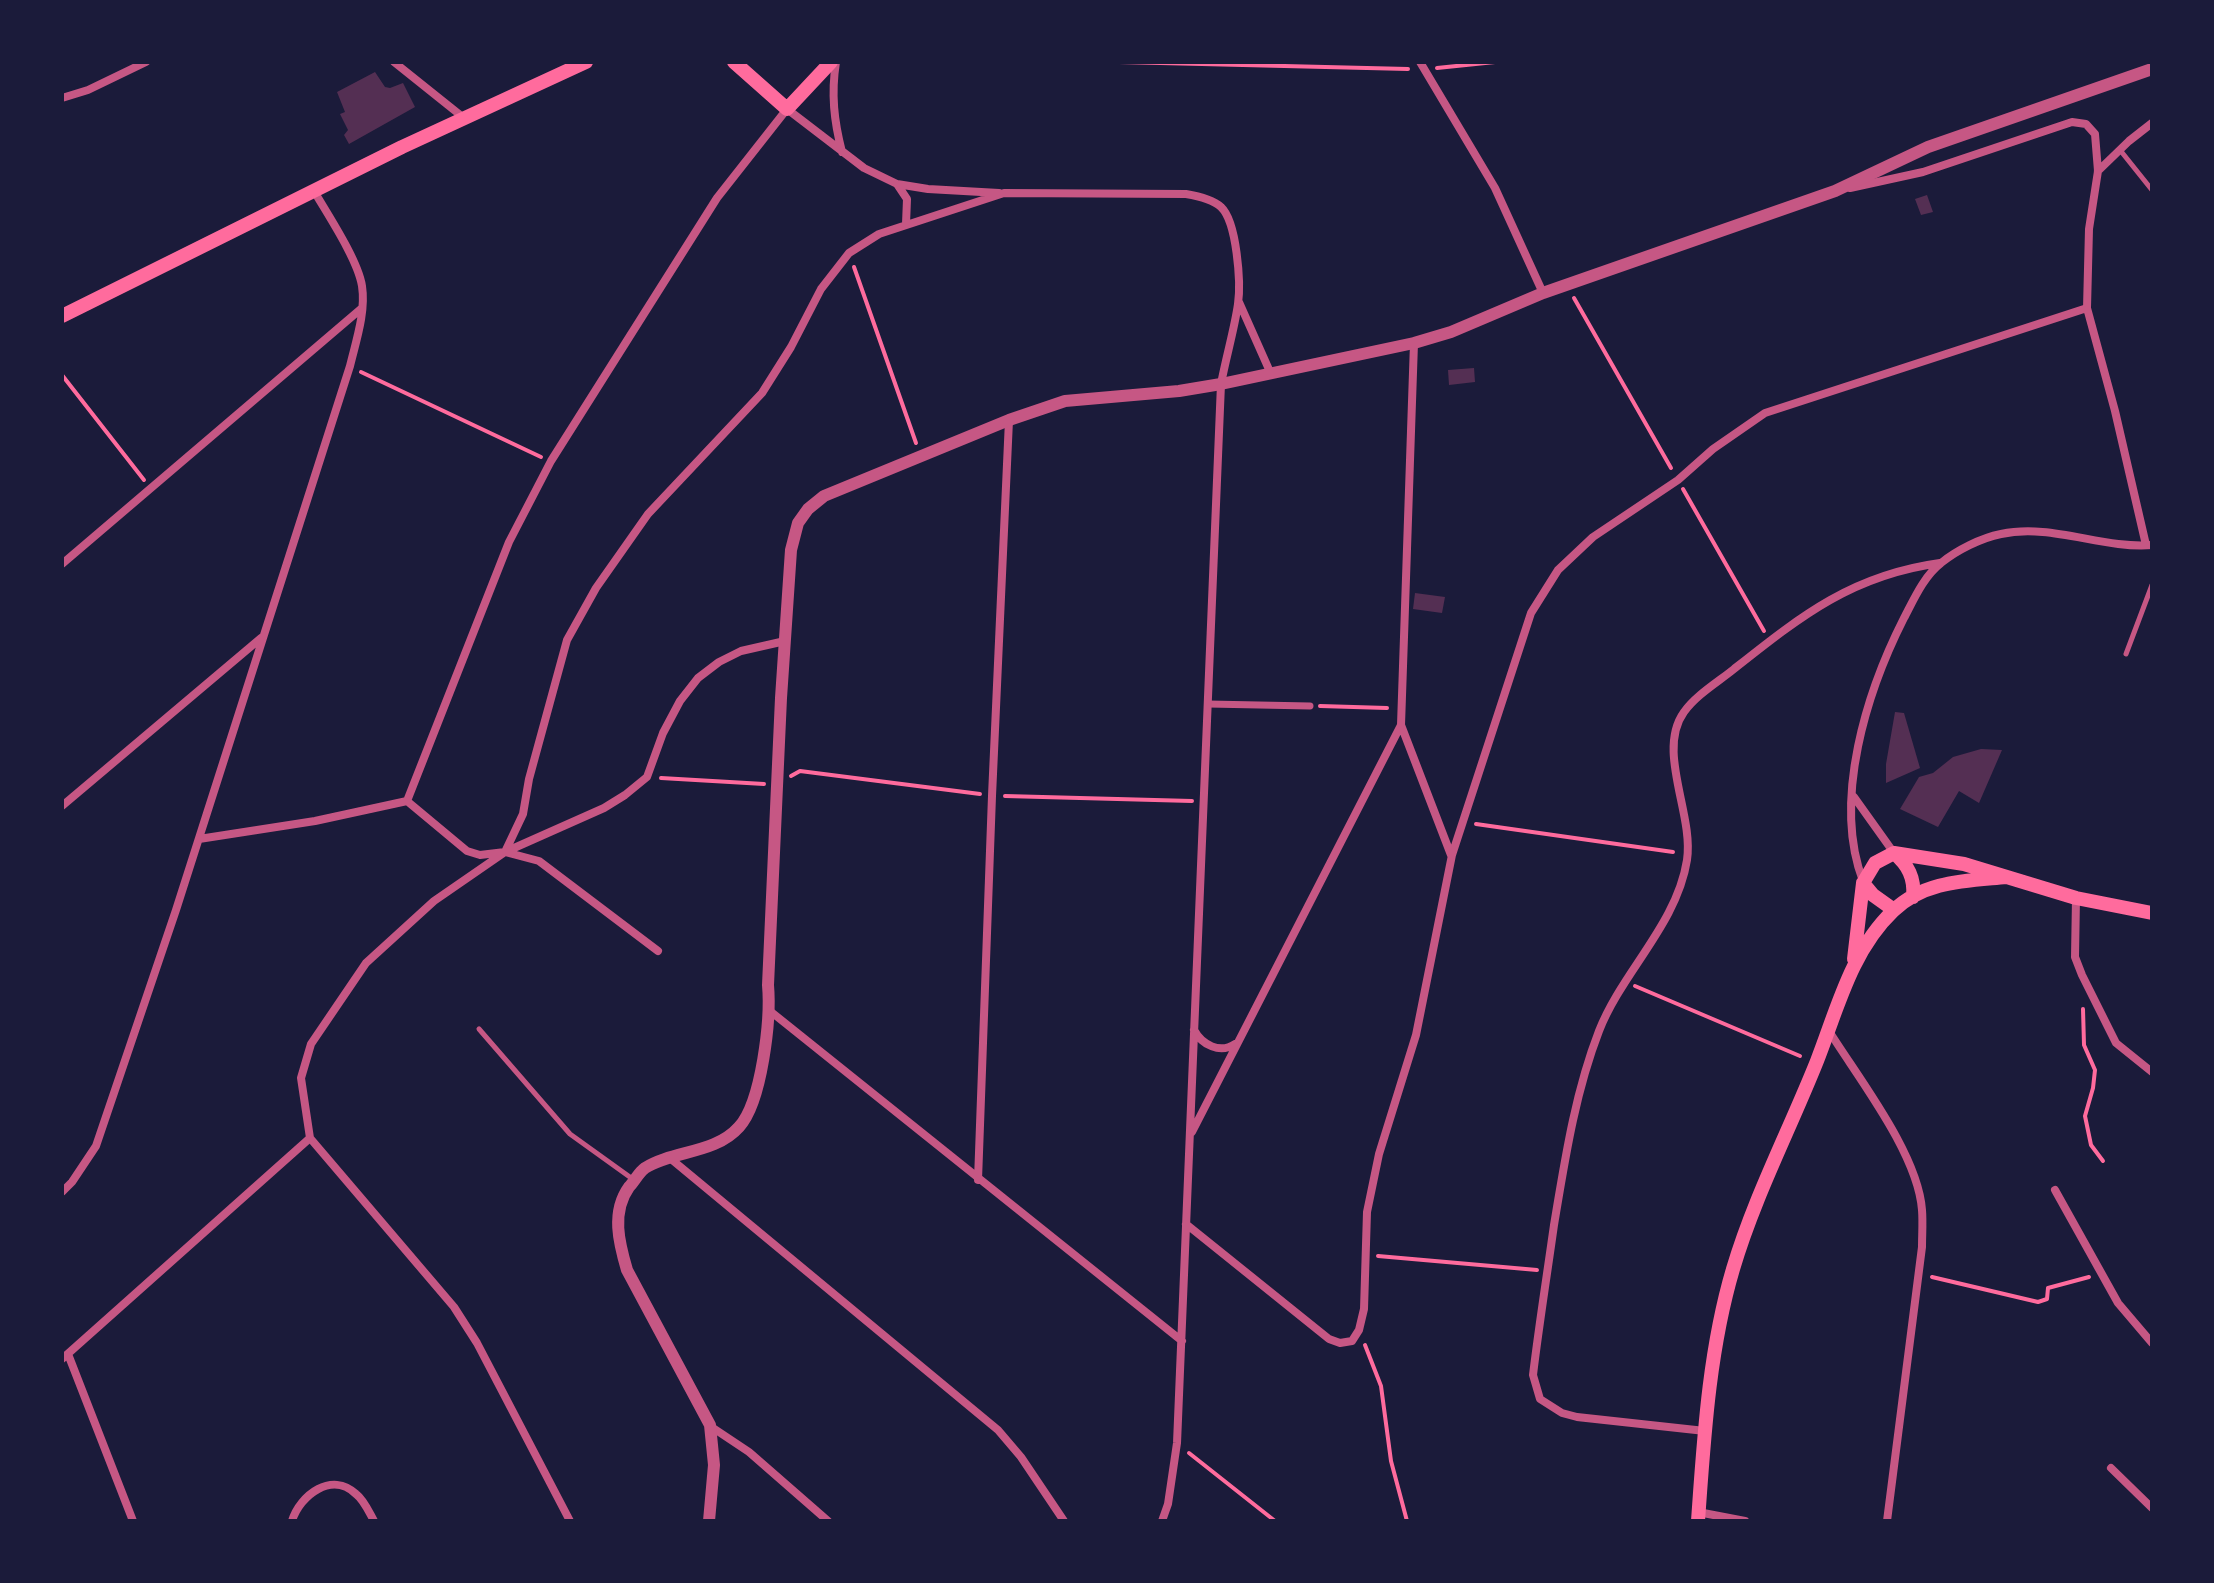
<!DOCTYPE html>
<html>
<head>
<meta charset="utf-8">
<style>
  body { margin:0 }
  #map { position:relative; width:2214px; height:1583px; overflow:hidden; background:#1b1b3a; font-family:Quicksand,sans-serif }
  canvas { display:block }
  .frame { position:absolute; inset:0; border:64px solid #1b1b3a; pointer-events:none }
</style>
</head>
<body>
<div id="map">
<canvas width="2214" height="1583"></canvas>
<div class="frame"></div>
</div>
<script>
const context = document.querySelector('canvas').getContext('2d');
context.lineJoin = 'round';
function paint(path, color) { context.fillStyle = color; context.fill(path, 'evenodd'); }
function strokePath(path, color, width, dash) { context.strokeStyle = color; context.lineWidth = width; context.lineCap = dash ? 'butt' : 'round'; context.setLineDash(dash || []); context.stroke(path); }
paint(new Path2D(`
  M375,72l10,15 5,1 13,-5 12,24 -66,37 -5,-9 4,-5 -8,-16 5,-2 -8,-20z
  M1927,195l6,17 -12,3 -6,-16z
  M1474,368l1,14 -26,3 -1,-15z
  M1415,593l30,4 -3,16 -29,-4z
  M1895,712l9,1 16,55 -34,15v-19z
  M1981,749l21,1 -23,53 -20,-12 -21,36 -38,-18 19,-32 14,-4 20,-16z`), '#542f53');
strokePath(new Path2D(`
  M1119,62l289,7
  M1437,68l58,-6
  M854,267l62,176
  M1574,298l97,170
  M361,372l180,85
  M62,375l82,105
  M1683,489l81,142
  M1320,706l67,2
  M791,776l9,-5 180,23
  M661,778l103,6
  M1005,796l187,5
  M1476,824l197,28
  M1635,986l165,70
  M2083,1009l1,36 11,25 -2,18 -8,28 6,29 12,16
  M1378,1256l159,14
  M1932,1277l106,25 9,-3 1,-11 41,-11
  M1365,1345l16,41 10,75 16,60
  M1189,1453l86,68`), '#ff6b9d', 4);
strokePath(new Path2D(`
  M2120,150l32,40
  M2126,654l26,-69
  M479,1029l91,105 64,46`), '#c65784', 5);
strokePath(new Path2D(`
  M1208,704l102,2`), '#c65784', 7);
strokePath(new Path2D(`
  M394,62l70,56
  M836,62c-5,32 -2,59 6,90
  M1420,62l75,126 48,105
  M62,98l26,-8 58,-28
  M2098,171l31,-30 23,-18
  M897,184l31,5 71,4
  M1850,188l73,-16 149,-50 14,2 9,10 3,37 -9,58 -2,79 28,103 31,134
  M1239,302l32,72
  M62,564l300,-256
  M1401,725l50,130
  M1854,797l40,56
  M407,801l60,50 13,4 25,-3 34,9 119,90
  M62,806l199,-168
  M199,839l116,-18 92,-20 102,-259 42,-81 166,-263 70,-89 77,59 33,16 10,15 -1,25
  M505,852l18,-38 6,-35 38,-139 29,-52 52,-74 114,-121 29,-46 30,-58 28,-36 30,-19 125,-41 182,1c12,2 26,5 35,13 16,15 20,76 17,97 -4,27 -12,53 -17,80l-44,1059 -9,61 -6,17
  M1863,881c-31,-81 4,-190 41,-263 10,-19 20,-42 37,-55 16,-13 40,-25 60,-29 50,-11 101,15 151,11
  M2076,898l-1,59 7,18 34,68 36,29
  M770,1011l412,330
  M1194,1030c8,15 26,24 41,14
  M1829,1031c30,48 89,123 93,179 1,12 0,25 0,37l-35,274
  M1192,1132l209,-407 13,-382
  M310,1138l144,169 23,36 93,178
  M671,1159l327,271 23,27 43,64
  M978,1180l14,-384 17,-376
  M2055,1190l63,113 34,40
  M62,1192l10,-10 24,-36 80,-236 174,-544c6,-25 16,-54 12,-80 -4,-26 -34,-71 -48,-95
  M1186,1224l143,115 11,4 12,-2 7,-11 5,-21 3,-97 12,-58 37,-119 36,-180 79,-242 27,-43 35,-33 85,-57 35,-31 52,-36 322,-105
  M68,1354l65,167
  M62,1359l248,-221 -9,-60 10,-34 55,-81 68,-62 71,-49 99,-44 21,-13 22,-18 16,-44 17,-32 18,-23 21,-16 22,-11 44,-10
  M710,1426l39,26 79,69
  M1705,1431l-128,-14 -15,-4 -22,-14 -7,-24c6,-50 14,-100 21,-150 11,-66 21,-132 45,-194 23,-59 78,-107 88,-171 7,-46 -31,-109 -3,-148 12,-17 34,-30 50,-43 67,-53 118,-94 206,-106
  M2111,1468l41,40
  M1698,1512l47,9
  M292,1521c8,-26 40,-50 64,-27 8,6 13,18 18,27`), '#c65784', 8);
strokePath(new Path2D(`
  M709,1521l5,-56 -4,-40 -83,-155c-8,-27 -16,-58 2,-83 5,-5 10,-15 16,-19 29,-18 70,-14 94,-41 23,-25 32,-108 29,-142l13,-287 10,-148 7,-27 10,-14 16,-13 185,-76 56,-19 114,-10 42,-7 193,-41 37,-11 92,-39 292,-102 93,-44 224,-78`), '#c65784', 12);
strokePath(new Path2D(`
  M734,62l53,47 44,-47
  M62,316l340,-169 184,-85
  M1894,853c14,12 21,25 19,44
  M1863,883l10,12 21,15
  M1854,959l9,-76 12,-20 19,-10 70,11 112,34 76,15
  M1698,1521c6,-84 11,-171 35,-252 21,-71 56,-138 84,-208 20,-51 34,-110 76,-150 31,-30 72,-30 113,-34`), '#ff6b9d', 14);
</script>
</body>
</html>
